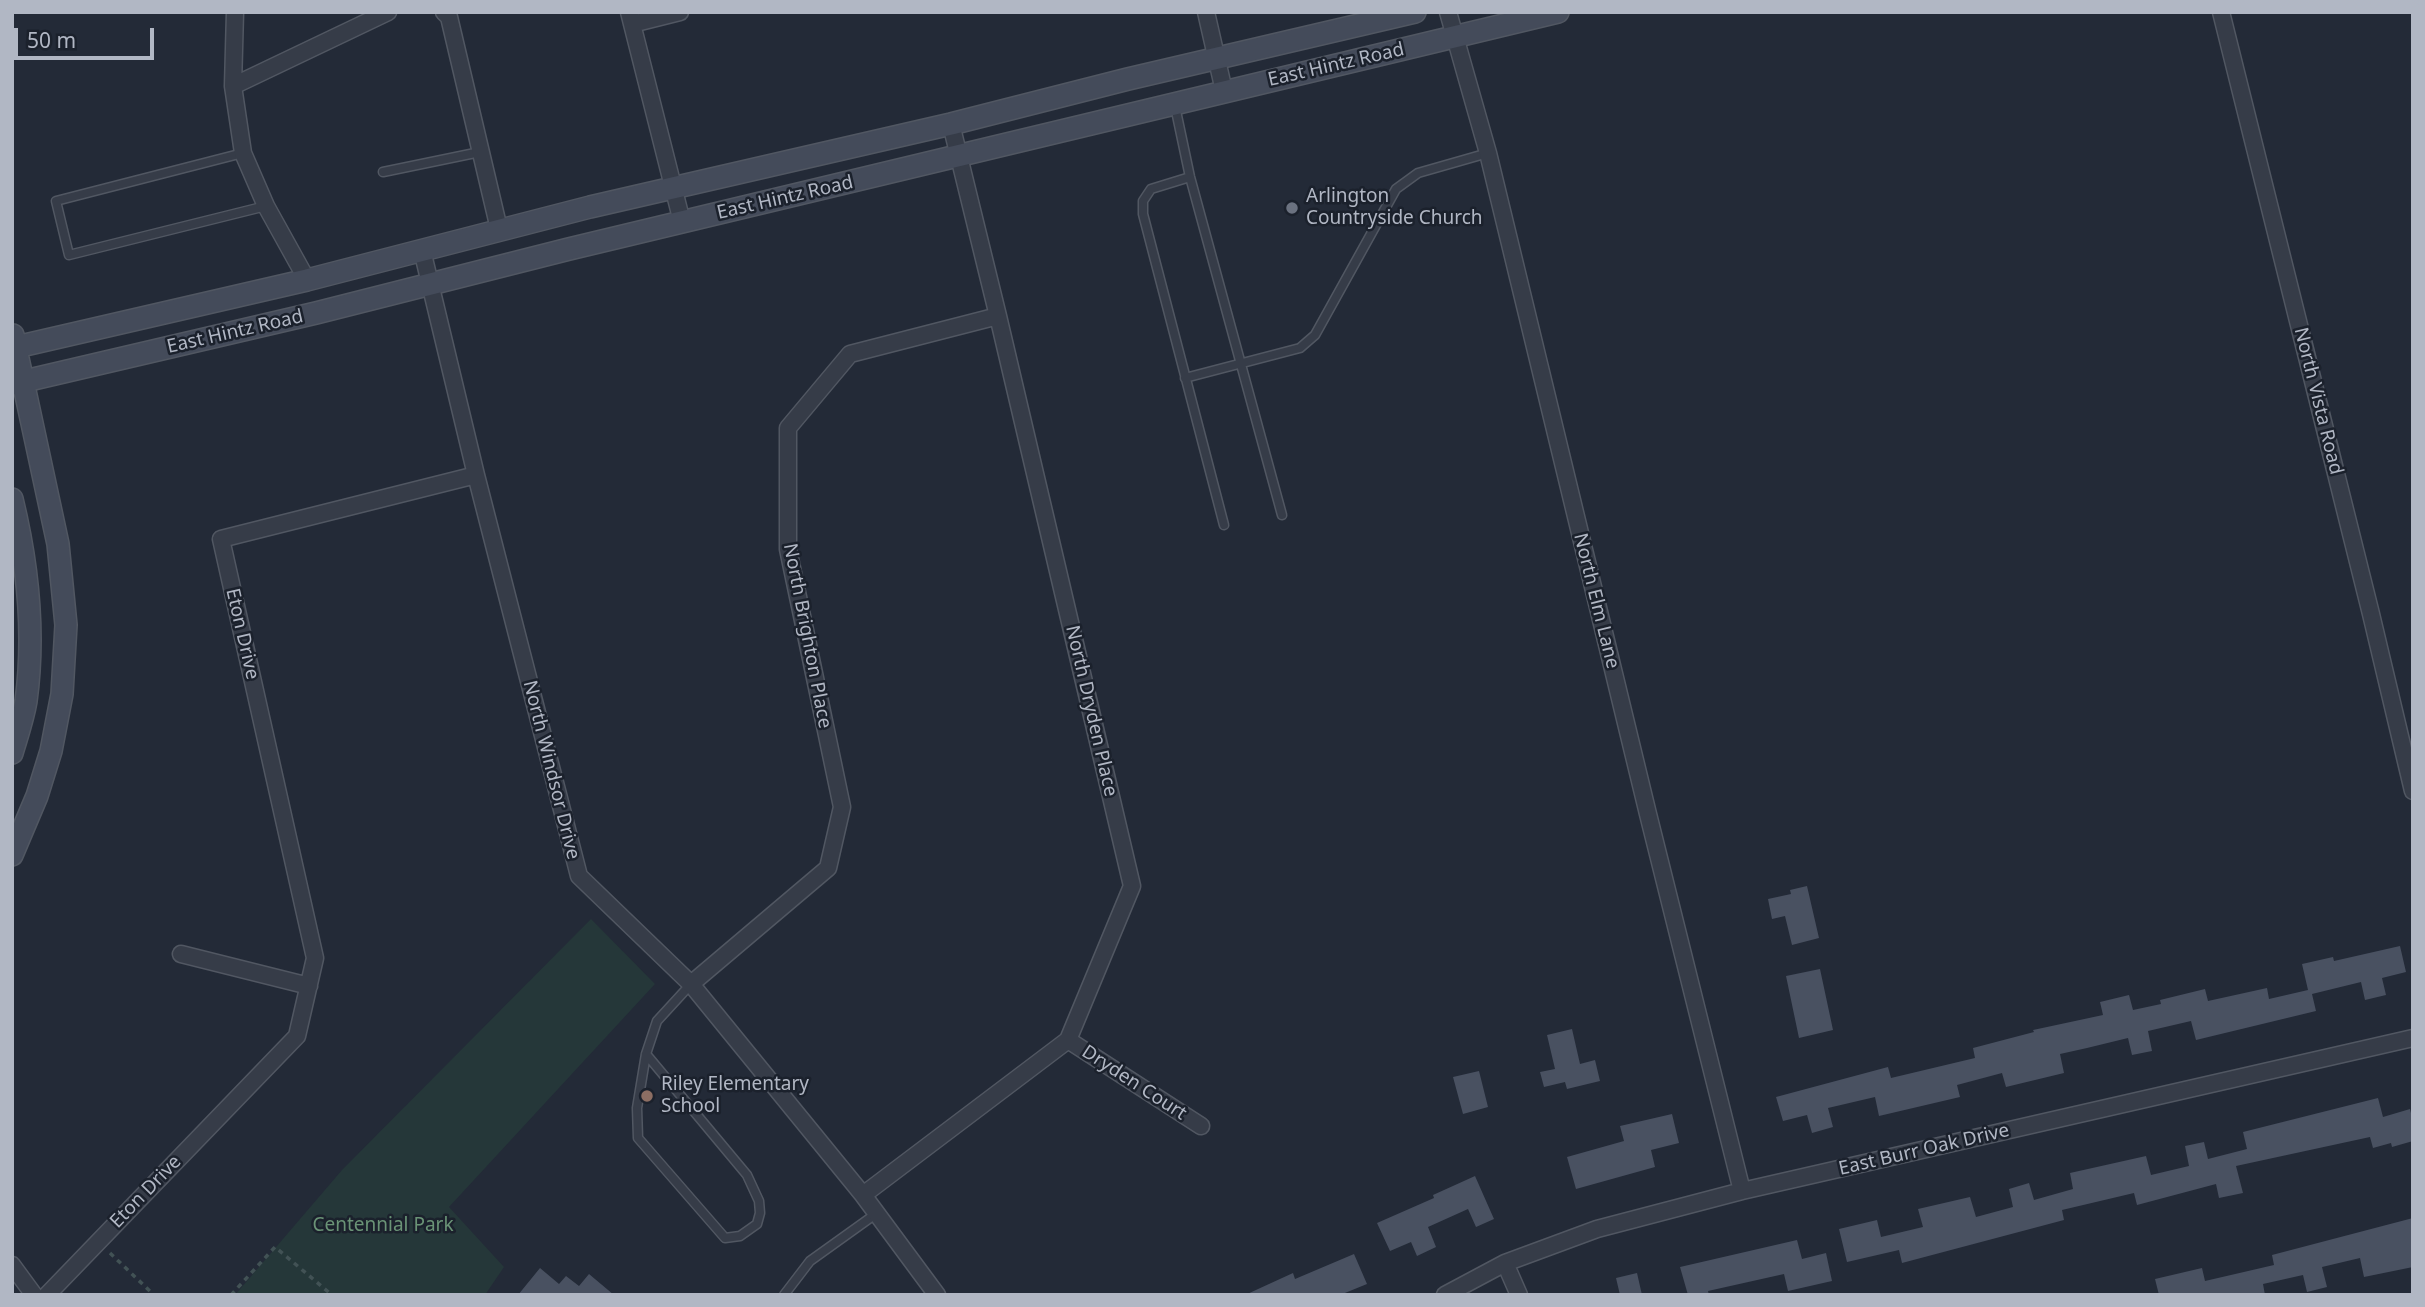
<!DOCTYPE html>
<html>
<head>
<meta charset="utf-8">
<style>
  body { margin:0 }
  #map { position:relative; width:2425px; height:1307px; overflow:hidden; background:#232a37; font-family:"Noto Sans",sans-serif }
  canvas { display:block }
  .frame { position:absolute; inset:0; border:14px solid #b1b7c4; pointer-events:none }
  .scale { position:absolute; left:14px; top:28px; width:140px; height:32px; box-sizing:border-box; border:4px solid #b1b7c4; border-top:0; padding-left:9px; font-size:21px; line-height:24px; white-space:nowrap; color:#b1b7c4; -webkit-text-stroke:5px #1b212c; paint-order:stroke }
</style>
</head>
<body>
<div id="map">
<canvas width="2425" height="1307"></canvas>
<div class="frame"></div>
<div class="scale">50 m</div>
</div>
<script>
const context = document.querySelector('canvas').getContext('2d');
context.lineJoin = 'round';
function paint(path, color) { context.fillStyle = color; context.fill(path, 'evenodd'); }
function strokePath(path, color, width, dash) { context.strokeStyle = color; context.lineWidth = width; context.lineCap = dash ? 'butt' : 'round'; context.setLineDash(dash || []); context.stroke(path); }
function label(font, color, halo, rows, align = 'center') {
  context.font = font + ' "Noto Sans",sans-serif'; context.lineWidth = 5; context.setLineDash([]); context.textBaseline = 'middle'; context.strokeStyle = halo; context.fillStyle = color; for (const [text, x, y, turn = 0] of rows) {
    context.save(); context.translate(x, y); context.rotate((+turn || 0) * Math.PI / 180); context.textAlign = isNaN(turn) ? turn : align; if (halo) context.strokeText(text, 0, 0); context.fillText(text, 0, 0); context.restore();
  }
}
paint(new Path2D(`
  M591,919l64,65 -206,223 55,60 -19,28h-250l107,-125z`), '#253739');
paint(new Path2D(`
  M1807,886l12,52 -27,7 -7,-29 -13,3 -4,-20 23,-5 -1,-4z
  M2400,946l6,26 -24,6 4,17 -21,5 -4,-18 -49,12 4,17 -120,29 -5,-19 -43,10 4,20 -20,4 -4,-17 -41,10 -27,6 4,19 -58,14 -4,-14 -45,12 3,12 -81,19 -4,-19 -47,11 5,19 -21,6 -5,-18 -24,6 -7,-24 112,-30 3,11 84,-20 -2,-10 61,-16 -1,-2 70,-15 -3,-13 29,-7 4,15 28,-6 -1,-4 45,-11 3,12 59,-13 2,11 39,-9 -6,-26 31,-7 1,4z
  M1820,969l13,61 -34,8 -13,-62z
  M1572,1029l8,35 15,-4 5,21 -33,8 -2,-7 -21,5 -4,-15 15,-3 -8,-34z
  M1479,1071l9,36 -25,7 -10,-37z
  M2378,1098l5,19 27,-8 3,12v20l-21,6 -1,-4 -18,5 -3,-11 -134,29 7,27 -24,5 -3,-14 -79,21 -3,-12 -72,17 2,10 -162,43 -3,-13 -52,12 -8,-33 38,-9 4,17 42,-10 -5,-18 52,-12 6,20 37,-10 -4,-18 20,-6 5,17 39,-11 -3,-16 76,-17 5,19 38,-9 -4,-20 19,-4 4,17 39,-10 -4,-17z
  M1672,1114l7,29 -28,7 4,17 -79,22 -9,-32 57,-16 -4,-15z
  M1475,1176l19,43 -18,8 -8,-18 -40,18 8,20 -19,9 -6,-14 -21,9 -13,-28 57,-25 -1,-3z
  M2413,1218v49l-49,10 -4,-19 -38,9 5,20 -20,5 -4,-17 -40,9 2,11h-106l-4,-16 47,-11 3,13 69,-16 -2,-10z
  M1797,1240l5,19 24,-6 6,28 -44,10 -4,-17 -76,17 1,4h-21l-8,-28z
  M1354,1254l13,30 -27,11h-95l48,-22 2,6z
  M540,1268l19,16 7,-8 13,10 10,-12 25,21h-96z
  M1637,1273l5,22h-22l-4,-17z`), '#495161');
const service = new Path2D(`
  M1175,106l15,71 92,338
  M243,153l-187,48 13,54 197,-49
  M383,172l97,-20
  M1190,177l-39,12 -8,12v13l81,311
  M1185,378l115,-30 15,-13 81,-146 22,-16 70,-20
  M646,1054l101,121 12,26 1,12 -3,11 -17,12 -15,2 -87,-100 -1,-30 9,-54 11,-33 34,-37
  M784,1295l26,-34 67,-48`);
const minor = new Path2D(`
  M235,12l-2,74 10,67 23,53 41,74
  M444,12l5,5 50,212
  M629,12l53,210
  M1206,12l18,79
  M1448,12l40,141 160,661 94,377
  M2221,12l150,602 42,177
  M632,24l48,-12
  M233,86l155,-74
  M422,250l54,225 103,401 112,108 172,211 74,100
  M181,954l128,32
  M691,984l137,-116 14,-61 -54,-258v-121l62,-74 148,-38
  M1068,1040l133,86
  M863,1195l205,-155 64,-154 -134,-570 -47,-192
  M1505,1263l14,32
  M12,1265l22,30
  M47,1295l250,-259 18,-78 -94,-419 255,-64
  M1445,1295l60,-32 92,-34 145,-38 671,-153`);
const secondary = new Path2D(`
  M12,348l295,-68 283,-73 361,-83 177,-45 287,-67
  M12,384l304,-71 253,-64 989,-237
  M12,499c16,66 23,135 14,202 -3,18 -9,35 -14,52
  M12,855l25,-59 14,-45 11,-57 4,-69 -8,-81 -45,-209`);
strokePath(service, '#515762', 11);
strokePath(minor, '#515762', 19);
strokePath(secondary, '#515762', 24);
strokePath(new Path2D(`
  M110,1253l44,42
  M231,1295l44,-48 57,48`), '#425255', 3.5, [5, 5]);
strokePath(service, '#363c48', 8);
strokePath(minor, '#363c48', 16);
strokePath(secondary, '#444b5a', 21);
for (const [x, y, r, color] of [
  [1292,208,7,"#6b7280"],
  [647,1096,7,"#8d6e63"]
]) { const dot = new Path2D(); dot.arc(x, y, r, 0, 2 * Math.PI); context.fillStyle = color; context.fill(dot); strokePath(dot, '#1b212c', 2.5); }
label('19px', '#b1b7c4', '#1b212c', [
  ["East Hintz Road",1336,65,-13],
  ["East Hintz Road",785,198,-13],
  ["East Hintz Road",235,332,-13],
  ["North Vista Road",2318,401,76],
  ["North Elm Lane",1596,601,76],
  ["Eton Drive",242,634,77],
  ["North Brighton Place",807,636,79],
  ["North Dryden Place",1091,711,77],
  ["North Windsor Drive",551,770,76],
  ["Dryden Court",1134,1083,33],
  ["East Burr Oak Drive",1924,1150,-13],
  ["Eton Drive",146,1192,-46]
]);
label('19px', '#b1b7c4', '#1b212c', [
  ["Arlington",1306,197],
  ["Countryside Church",1306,219],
  ["Riley Elementary",661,1085],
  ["School",661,1107]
], 'left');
label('19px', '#6a9376', '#1b212c', [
  ["Centennial Park",383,1226]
]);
</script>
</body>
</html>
